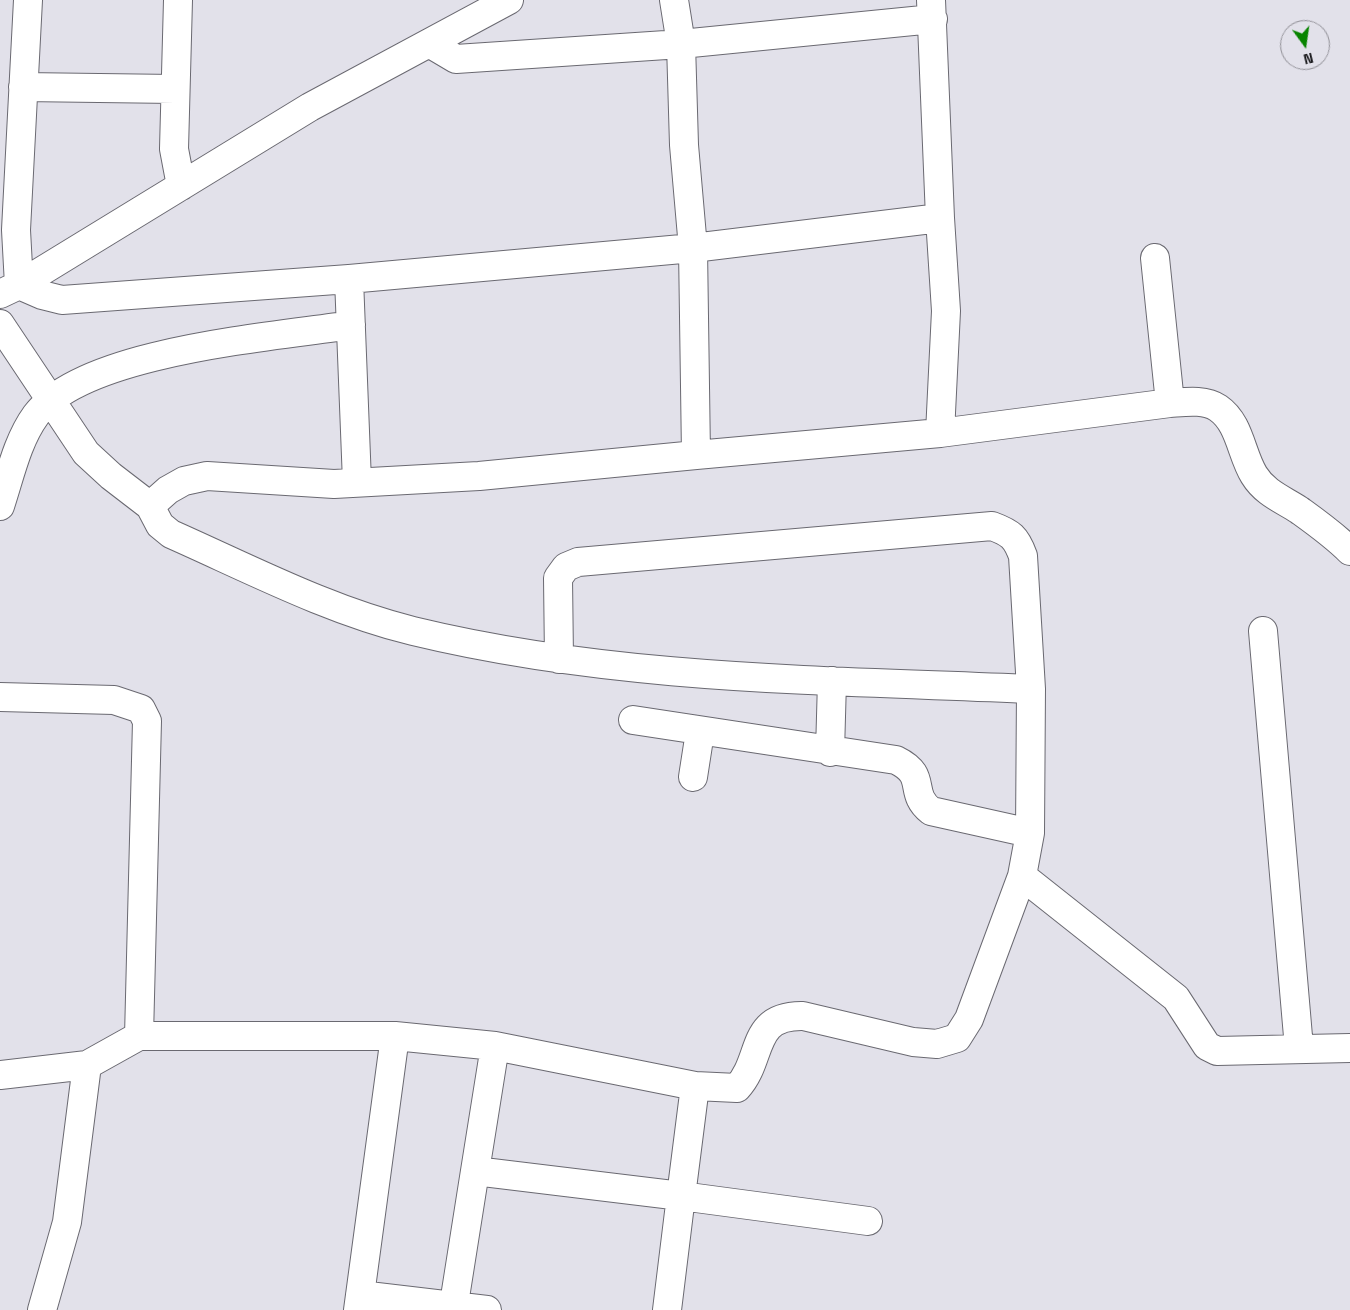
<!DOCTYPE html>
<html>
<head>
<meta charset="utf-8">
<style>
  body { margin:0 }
  #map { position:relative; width:1350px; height:1310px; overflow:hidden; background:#e2e1ea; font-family:"Space Grotesk",sans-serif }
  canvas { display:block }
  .north { position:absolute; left:1280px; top:20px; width:50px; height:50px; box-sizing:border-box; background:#e2e1ea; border:1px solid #908f96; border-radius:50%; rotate:166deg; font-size:14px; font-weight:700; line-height:20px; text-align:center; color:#141417 }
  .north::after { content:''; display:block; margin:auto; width:18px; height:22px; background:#088400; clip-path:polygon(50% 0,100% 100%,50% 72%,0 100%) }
</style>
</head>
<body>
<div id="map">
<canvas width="1350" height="1310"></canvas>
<div class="north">N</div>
</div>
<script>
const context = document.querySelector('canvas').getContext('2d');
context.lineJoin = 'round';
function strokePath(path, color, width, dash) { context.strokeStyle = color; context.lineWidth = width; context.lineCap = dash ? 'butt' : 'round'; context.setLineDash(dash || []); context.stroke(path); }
const minor = new Path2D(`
  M178,0l-4,149 7,37
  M429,43l27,16 225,-15 252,-25
  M23,87l152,2
  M349,279l8,203
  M19,285l23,10 20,5 287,-21 344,-31 247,-30 -9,-218
  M19,285l-3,-55 12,-230
  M0,294l19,-9 291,-178 199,-107
  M0,324l86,129 25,23 39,30 18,-16 16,-9 23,-5 127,8 145,-8 217,-21 -3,-207 -9,-103 -3,-101 -7,-44
  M1170,403c15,-1 35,-4 48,5 22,15 23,46 36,67 11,18 28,24 45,35 18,13 35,25 51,41
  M940,433l230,-30 -15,-145
  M696,455l244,-22 6,-122 -6,-93
  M0,506c10,-30 17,-65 36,-91 48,-64 237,-78 315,-90
  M150,506l10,19 11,9c79,35 157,76 242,97 202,49 411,49 618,58l-8,-133c-7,-19 -12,-23 -31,-30l-414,36 -12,5 -8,11 1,81
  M1263,631l36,417
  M1031,689l-1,144 -8,43 154,122 31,48 10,5 133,-3
  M0,697l114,3 27,9 6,12 -8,315 -52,29 -87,10
  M633,720l263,40c33,16 11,32 35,51l99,22
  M830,752l2,-71
  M693,777l7,-45
  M139,1036h256l100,10 200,40
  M495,1046l-20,125 206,25 -14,114
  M868,1221l-187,-25 14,-110 42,2c27,-29 12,-73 66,-72l110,26 24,2 20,-6 12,-19 53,-143
  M360,1295l127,15
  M42,1310l25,-88 20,-157
  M358,1310l37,-274
  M453,1310l22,-139`);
strokePath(minor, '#6a6971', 30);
strokePath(minor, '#fff', 28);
</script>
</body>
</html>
